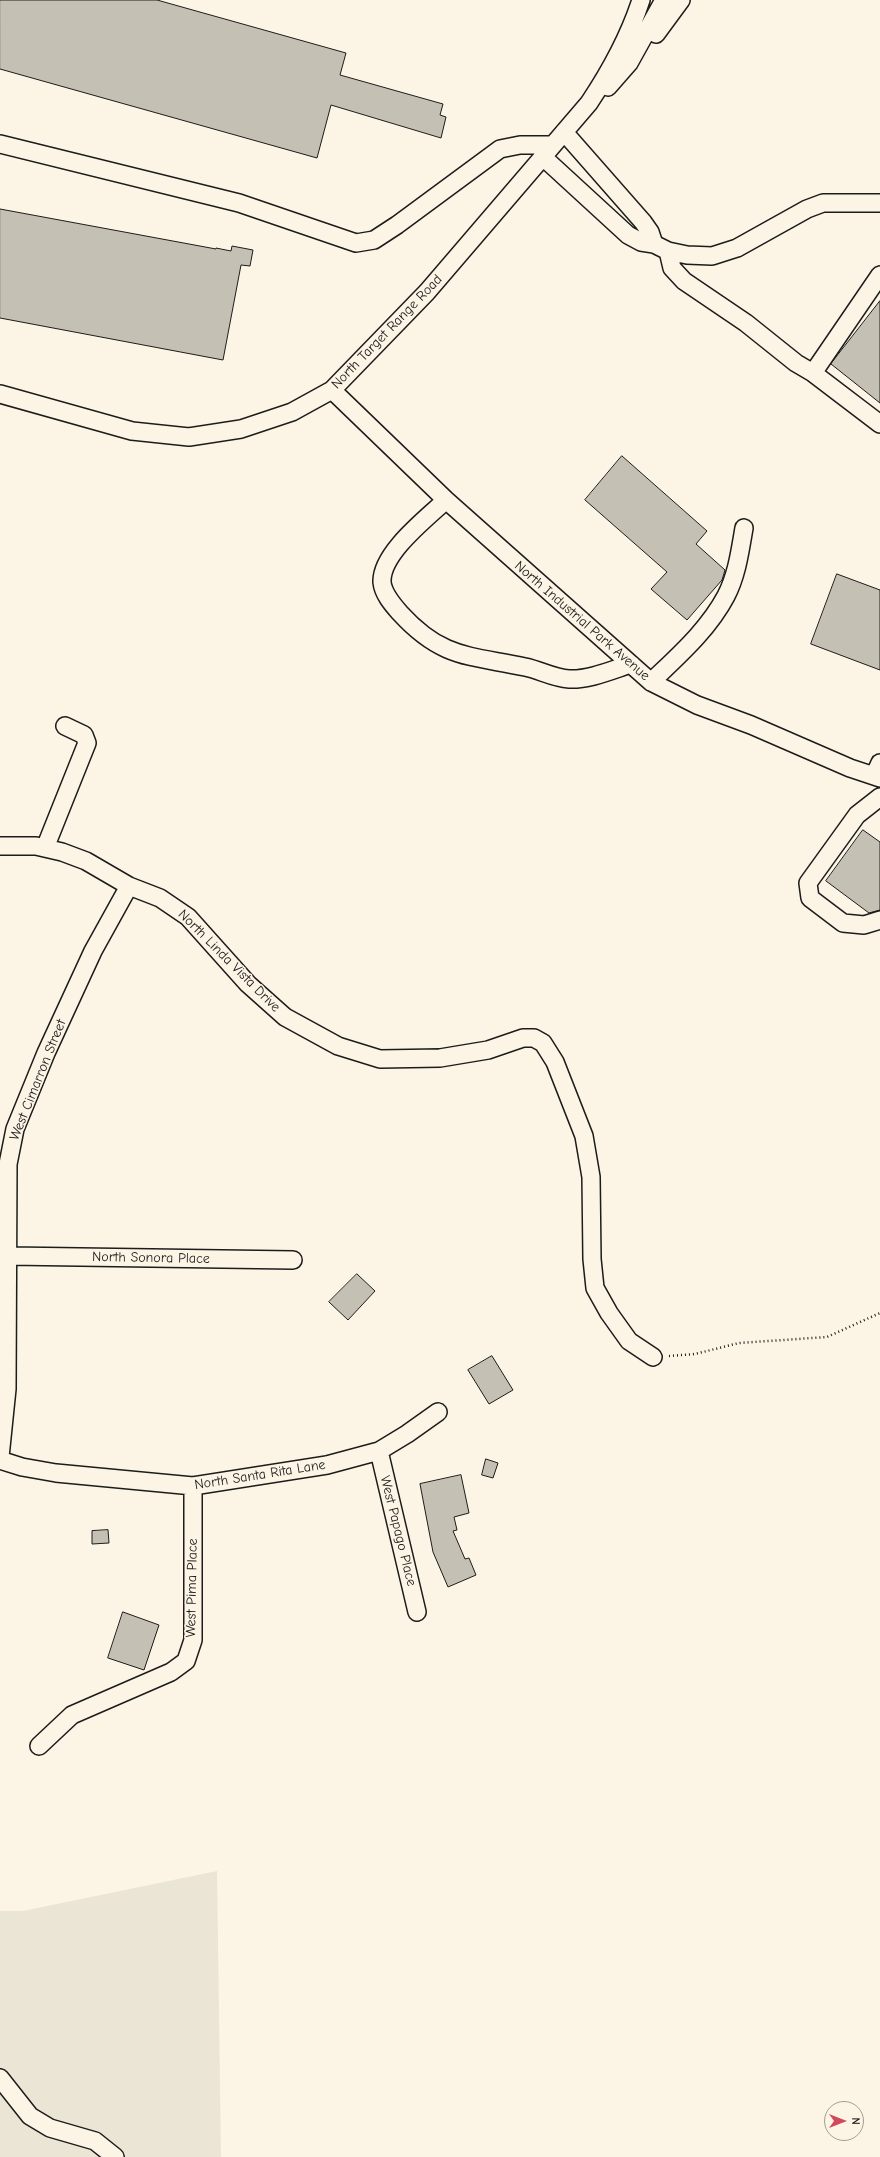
<!DOCTYPE html>
<html>
<head>
<meta charset="utf-8">
<style>
  body { margin:0 }
  #map { position:relative; width:880px; height:2157px; overflow:hidden; background:#fcf5e5; font-family:"Comic Neue",sans-serif }
  canvas { display:block }
  .north { position:absolute; left:824px; top:2101px; width:40px; height:40px; box-sizing:border-box; background:#fcf5e5; border:1px solid #a29e95; border-radius:50%; rotate:90deg; font-size:11px; font-weight:700; line-height:16px; text-align:center; color:#1c1c1c }
  .north::after { content:''; display:block; margin:auto; width:14px; height:18px; background:#d1495b; clip-path:polygon(50% 0,100% 100%,50% 72%,0 100%) }
</style>
</head>
<body>
<div id="map">
<canvas width="880" height="2157"></canvas>
<div class="north">N</div>
</div>
<script>
const context = document.querySelector('canvas').getContext('2d');
context.lineJoin = 'round';
function paint(path, color) { context.fillStyle = color; context.fill(path, 'evenodd'); }
function strokePath(path, color, width, dash) { context.strokeStyle = color; context.lineWidth = width; context.lineCap = dash ? 'butt' : 'round'; context.setLineDash(dash || []); context.stroke(path); }
function label(font, color, halo, rows, align = 'center') {
  context.font = font + ' "Comic Neue",sans-serif'; context.lineWidth = 3; context.setLineDash([]); context.textBaseline = 'middle'; context.strokeStyle = halo; context.fillStyle = color; for (const [text, x, y, turn = 0] of rows) {
    context.save(); context.translate(x, y); context.rotate((+turn || 0) * Math.PI / 180); context.textAlign = isNaN(turn) ? turn : align; if (halo) context.strokeText(text, 0, 0); context.fillText(text, 0, 0); context.restore();
  }
}
paint(new Path2D(`
  M217,1871l4,286h-221v-246h23z`), '#ebe5d6');
const building = new Path2D(`
  M0,0h157l189,53 -6,22 103,29 -3,11 6,2 -5,21 -110,-33 -14,53 -317,-89z
  M0,209l216,40v-1l15,3 1,-5 21,4 -3,16 -9,-1 -18,95 -223,-42z
  M880,301v102l-49,-39z
  M622,456l85,75 -11,13 29,26 -3,10 -35,40 -36,-31 16,-17 -82,-72z
  M837,574l43,16v80l-69,-26z
  M863,830l17,12v68l-11,3 -43,-32z
  M357,1274l18,17 -27,29 -19,-18z
  M492,1356l21,34 -24,14 -21,-34z
  M486,1459l12,4 -5,15 -11,-3z
  M461,1475l8,38 -15,4 3,13 -4,1 12,28 4,-1 7,17 -28,12 -15,-35 -13,-68z
  M108,1530l1,13 -17,1v-13z
  M123,1612l36,13 -15,45 -36,-12z`);
paint(building, '#c4c0b3');
strokePath(building, '#1c1c1c', 1);
const minor = new Path2D(`
  M656,34l25,-34
  M608,87l21,-24 35,-63
  M564,132l79,90 7,10 4,12
  M0,144l239,59 117,40 18,-3 23,-15 103,-76 20,-4h33
  M543,157l85,78 13,7 13,2 14,7 19,4 25,1 25,-8 70,-39 16,-6h57
  M668,251l4,17 12,13 62,42 50,40 17,10 67,-98
  M813,373l67,51
  M332,390l114,110 205,182 46,23 54,20 99,43 30,10
  M0,394l132,37 57,6 52,-8 51,-17 40,-22 95,-98 162,-189c22,-33 40,-66 52,-103
  M446,500c-19,18 -65,53 -64,82 1,12 11,23 18,31 42,46 69,42 125,54 15,3 28,11 44,12 20,1 43,-9 62,-15
  M651,682c27,-26 57,-52 75,-86 11,-21 14,-45 18,-68
  M874,776l6,-13
  M880,797l-23,18 -49,68 2,15 33,25 21,2 16,-5
  M0,846h36l26,6 24,9 43,25 31,12 28,19 60,67 37,33 53,29 42,13 60,-1 48,-8 35,-12h11l9,5 12,19 29,74 7,41 1,82 3,29 14,25 20,28 24,16
  M45,848l42,-105 -3,-8 -19,-9
  M9,1256l284,4
  M379,1451l38,161
  M0,1457l7,-68 1,-225 7,-35 31,-76 47,-102 36,-65
  M0,1460l22,7 34,6 137,13 134,-21 52,-14 28,-17 31,-22
  M39,1746l33,-31 99,-43 15,-11 7,-21v-154
  M0,2078l30,38 20,12 45,13 20,16`);
strokePath(minor, '#1c1c1c', 20);
strokePath(new Path2D(`
  M669,1356l26,-2 44,-11 88,-6 53,-24`), '#1c1c1c', 2.5, [1, 3]);
strokePath(minor, '#fcf5e5', 17);
label('14px', '#1c1c1c', '#fcf5e5', [
  ["North Target Range Road",387,332,-46],
  ["North Industrial Park Avenue",582,621,41],
  ["North Linda Vista Drive",229,961,45],
  ["West Cimarron Street",38,1080,-68],
  ["North Sonora Place",151,1258,1],
  ["North Santa Rita Lane",260,1475,-9],
  ["West Papago Place",398,1531,76],
  ["West Pima Place",192,1588,-89]
]);
</script>
</body>
</html>
